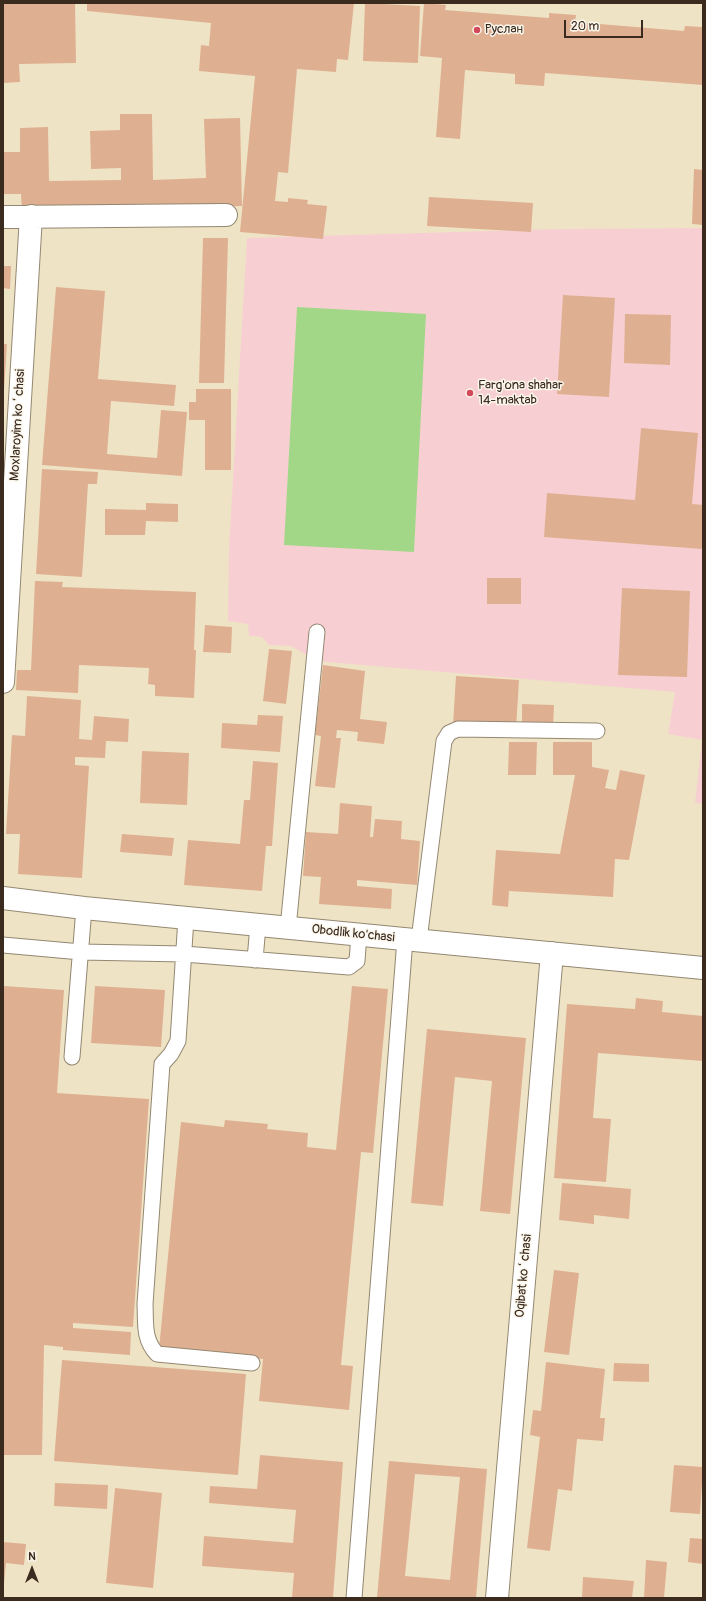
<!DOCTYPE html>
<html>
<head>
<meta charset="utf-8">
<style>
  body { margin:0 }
  #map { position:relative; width:706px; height:1601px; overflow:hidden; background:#eee4c5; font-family:Pangolin,sans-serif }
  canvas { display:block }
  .frame { position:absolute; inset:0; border:4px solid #3b2a1e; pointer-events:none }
  .north { position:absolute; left:12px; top:1549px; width:40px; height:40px; -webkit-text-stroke:3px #fbf7ec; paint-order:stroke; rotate:0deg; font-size:11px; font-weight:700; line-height:16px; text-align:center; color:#3b2a1e }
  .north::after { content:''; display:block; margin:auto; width:14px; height:18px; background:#3b2a1e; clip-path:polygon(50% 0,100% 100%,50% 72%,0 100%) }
  .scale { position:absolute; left:564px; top:20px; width:79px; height:18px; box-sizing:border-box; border:2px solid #3b2a1e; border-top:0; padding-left:5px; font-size:12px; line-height:14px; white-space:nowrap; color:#3b2a1e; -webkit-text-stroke:3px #fbf7ec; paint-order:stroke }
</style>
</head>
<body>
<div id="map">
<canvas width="706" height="1601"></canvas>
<div class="frame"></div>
<div class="north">N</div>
<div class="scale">20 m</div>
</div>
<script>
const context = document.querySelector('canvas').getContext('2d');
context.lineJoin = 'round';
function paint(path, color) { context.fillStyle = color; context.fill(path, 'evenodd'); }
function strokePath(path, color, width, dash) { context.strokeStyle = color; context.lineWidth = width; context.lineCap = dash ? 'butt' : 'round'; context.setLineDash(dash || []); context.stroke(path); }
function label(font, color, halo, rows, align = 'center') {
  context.font = font + ' Pangolin,sans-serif'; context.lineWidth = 3; context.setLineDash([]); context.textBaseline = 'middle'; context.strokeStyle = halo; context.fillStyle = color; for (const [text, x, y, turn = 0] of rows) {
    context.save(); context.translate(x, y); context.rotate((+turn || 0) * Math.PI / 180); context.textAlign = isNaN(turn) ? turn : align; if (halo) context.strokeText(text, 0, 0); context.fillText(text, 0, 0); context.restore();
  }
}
paint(new Path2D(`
  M703,228v576l-8,-1 7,-63 -34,-6 7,-42 -359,-31 -25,-15 -22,-1 -7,-8 -13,-1 -1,-12 -20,-3 1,-74 18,-309 311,-9z`), '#f7cfd2');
paint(new Path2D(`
  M297,307l129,7 -12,238 -130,-7z`), '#a2d788');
paint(new Path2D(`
  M3,3h72l1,60 -57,1 1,18 -17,1z
  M87,3h267l-6,57 -11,-1 -1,13 -39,-3 -9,104 -10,-1 -3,29 13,1v-4l20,2 -1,4 20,2 -4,33 -83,-7 15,-156 -56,-5 2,-26 8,1 2,-23 -124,-12z
  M365,3l55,3 -2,57 -55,-2z
  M424,3l22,2 -1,5 104,8v-5l27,2 -1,7 109,9 1,-5 18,1v58l-158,-12 -1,13 -29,-2v-10l-50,-4 -5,69 -24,-2 6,-79 -22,-2z
  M120,114h32l1,66 53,-2 -2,-59 36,-1 2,88 -220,4 -1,-16h-18v-42h17v-24l28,-1 1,54 72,-1v-12l-30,1 -1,-38 30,-1z
  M694,169l9,1v55l-11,-1z
  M429,197l104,6 -2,29 -104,-6z
  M203,238h25l-4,145h-25z
  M3,266h8l-1,23 -7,-1z
  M56,287l49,4 -7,88 78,6 -2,21 -63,-5 -4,53 50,4 4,-48 26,2 -5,64 -140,-11z
  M563,295l52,3 -6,99 -52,-3z
  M625,314l46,1 -1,50 -46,-2z
  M3,344h4l-3,47h-1z
  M196,389h35v81h-26v-50h-16v-18h7z
  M641,428l57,5 -6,71 11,1 -1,44 -158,-12 3,-44 88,7z
  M42,469l56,3 -1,12h-9l-6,93 -46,-3z
  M146,503l32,1v18l-32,-1 -1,14h-40v-26l41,1z
  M487,578h34v26h-34z
  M35,581l28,1 -1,5 134,5 -2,58h2l-2,48 -39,-2v-11l-7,-1 1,-16 -70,-3 -1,28 -62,-3 1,-20h14z
  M622,588l68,3 -3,86 -69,-2z
  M205,625l27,2 -1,26 -28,-1z
  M269,649l23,2 -6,53 -23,-3z
  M323,665l42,6 -5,48 27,3 -3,22 -27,-3 1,-9 -21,-2 -1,8h5l-6,50 -20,-2 6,-50 -6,-1z
  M456,676l63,4 -3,49 -63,-4z
  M27,696l54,4 -2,39 13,1 2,-24 35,3 -1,23 -22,-1 -1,17 -30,-1v8l14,1 -7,112 -64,-4 2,-40h-14l6,-99 13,1z
  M522,704l32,1 -1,23 -31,-1z
  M258,715l25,1 -3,36 -59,-4 1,-25 35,2z
  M509,742h28l-1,33h-28z
  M553,742h39v25l17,3 -4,18 11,2 4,-20 25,5 -16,85 -14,-1 -2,38 -104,-6 -1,16 -16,-2 4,-55 64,4 15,-79h-22z
  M142,751l47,2 -2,52 -47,-2z
  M253,761l25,2 -6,83h-6l-4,45 -78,-6 4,-45 52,4 4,-44h6z
  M340,803l32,3 -2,31h3l2,-18 27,2 -1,18 19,2 -3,44 -60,-5v6l35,3 -1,20 -72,-5 2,-27 -18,-1 3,-44 32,2z
  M122,834l52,4 -2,18 -52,-4z
  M3,986l61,4 -7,103 92,6 -16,228 -60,-4v5l58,4 -1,23 -67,-5v-3l-19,-2 -2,110h-39z
  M95,986l70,4 -4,57 -70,-4z
  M352,986l36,3 -15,164 -12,-1 -20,213 12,1 -4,44 -90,-9 4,-42 -104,-10 22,-227 43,5 1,-7 43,4 -1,5 41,4 -1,14 29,3z
  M636,998l27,3 -1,11 41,4v45l-105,-8 -5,65 18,1 -5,63 -52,-4 13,-174 68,5z
  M427,1029l99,9 -16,176 -30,-3 12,-130 -37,-4 -12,129 -32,-3z
  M562,1183l69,6 -2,30 -35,-4v9l-35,-4z
  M554,1270l25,3 -10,82 -25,-3z
  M62,1360l184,14 -8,101 -184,-14z
  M546,1362l59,7 -5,49h5l-2,23 -26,-2 -5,52 -14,-2 -8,62 -23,-3 13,-111 -10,-2 3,-25 8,1z
  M614,1363l35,1v18l-36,-1z
  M260,1455l83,7 -10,136h-41l2,-25 -92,-7 2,-30 89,7 3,-33 -87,-7 1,-17 47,3z
  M389,1461l98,8 -11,129h-99zM415,1474l45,3 -10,103 -45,-4z
  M674,1465l29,2 -3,47 -30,-2z
  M55,1483l53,2 -1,24 -53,-3z
  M115,1488l47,5 -9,95 -47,-5z
  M690,1538l13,1v25l-15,-2z
  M3,1542l23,2 -2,21 -18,-2 -2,21z
  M646,1560l21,2 -3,36h-20z
  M583,1577l51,4 -2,17h-50z`), '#dfaf91');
const service = new Path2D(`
  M186,918l-8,123 -7,13 -9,10 -17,240c1,19 -2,35 12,50l95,9
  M288,928l29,-296
  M419,940l25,-199 5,-8 9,-4 139,2
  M3,945l78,7 103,2 165,13 8,-6 2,-27
  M255,960l3,-35
  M72,1057l12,-149
  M354,1598l51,-659`);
const minor = new Path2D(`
  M3,217l223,-2
  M3,682l28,-466
  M3,898l81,10 619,60
  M497,1598l55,-645`);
strokePath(service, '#948772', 17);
strokePath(minor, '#948772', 24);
strokePath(service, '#fff', 15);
strokePath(minor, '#fff', 22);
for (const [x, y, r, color] of [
  [477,30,4,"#d1495b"],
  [470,393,4,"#d1495b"]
]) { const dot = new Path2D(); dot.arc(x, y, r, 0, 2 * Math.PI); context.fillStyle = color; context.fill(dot); strokePath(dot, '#fbf7ec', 1.5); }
label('13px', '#3b2a1e', '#fbf7ec', [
  ["Руслан",485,30],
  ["Farg'ona shahar",478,386],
  ["14-maktab",478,401]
], 'left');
label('13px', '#3b2a1e', '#fbf7ec', [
  ["Moxlaroyim koʻchasi",18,425,-87],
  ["Obodlik ko'chasi",353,934,6],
  ["Oqibat koʻchasi",524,1276,-85]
]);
</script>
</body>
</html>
